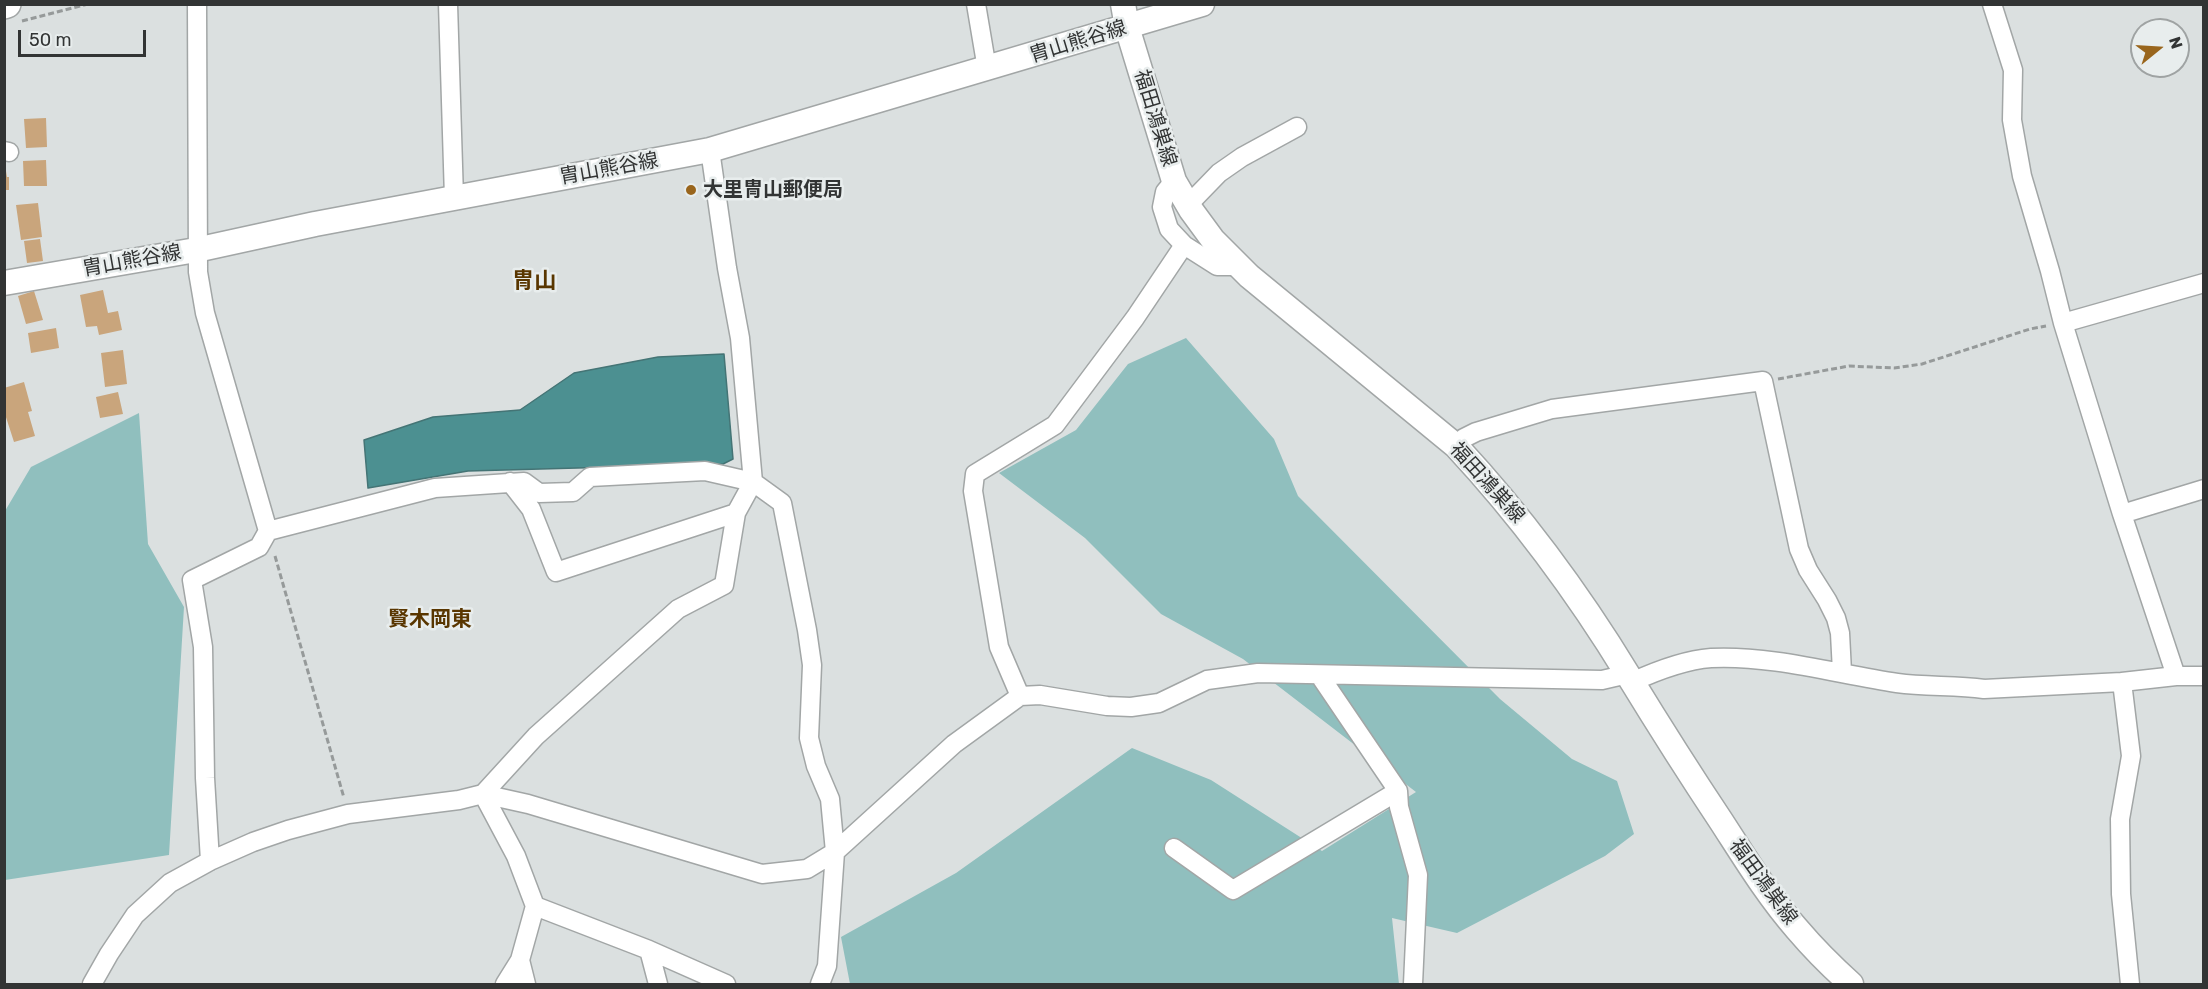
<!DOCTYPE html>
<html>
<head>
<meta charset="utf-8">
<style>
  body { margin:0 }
  #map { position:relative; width:2208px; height:989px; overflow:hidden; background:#dbe0e0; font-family:Rubik,sans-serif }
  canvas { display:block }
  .frame { position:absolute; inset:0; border:6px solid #323434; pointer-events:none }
  .north { position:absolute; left:2130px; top:18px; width:60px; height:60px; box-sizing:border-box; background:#e8eded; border:2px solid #9fa3a3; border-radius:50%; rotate:72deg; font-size:16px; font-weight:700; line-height:24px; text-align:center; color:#323434 }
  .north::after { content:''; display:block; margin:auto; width:21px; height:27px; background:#99651c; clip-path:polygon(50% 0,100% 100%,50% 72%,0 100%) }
  .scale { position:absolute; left:18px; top:30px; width:128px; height:27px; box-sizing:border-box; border:3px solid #323434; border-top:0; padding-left:8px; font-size:18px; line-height:21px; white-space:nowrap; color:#323434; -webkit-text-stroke:4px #e8eded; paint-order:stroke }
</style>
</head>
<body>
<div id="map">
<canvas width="2208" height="989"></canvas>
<div class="frame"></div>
<div class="north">N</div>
<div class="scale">50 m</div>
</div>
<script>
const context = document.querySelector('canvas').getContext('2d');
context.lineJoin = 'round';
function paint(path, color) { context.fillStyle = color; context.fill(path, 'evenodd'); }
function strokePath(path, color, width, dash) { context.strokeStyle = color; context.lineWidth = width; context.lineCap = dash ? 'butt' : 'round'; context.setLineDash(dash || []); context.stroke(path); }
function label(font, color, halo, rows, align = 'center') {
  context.font = font + ' Rubik,"Noto Sans JP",sans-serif'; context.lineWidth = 5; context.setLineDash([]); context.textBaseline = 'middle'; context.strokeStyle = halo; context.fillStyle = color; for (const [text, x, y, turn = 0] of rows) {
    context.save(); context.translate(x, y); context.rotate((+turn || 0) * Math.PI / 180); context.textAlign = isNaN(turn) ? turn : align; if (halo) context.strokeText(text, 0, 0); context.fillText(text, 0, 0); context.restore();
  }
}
paint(new Path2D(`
  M1186,338l88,101 24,57 202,203 72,60 45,22 17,53 -29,22 -148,77 -65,-15 7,66h-549l-9,-47 115,-64 176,-125 79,32 111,71 94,-59 -173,-133 -82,-45 -76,-76 -86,-65 77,-43 52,-66z
  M139,413l9,131 36,63 -15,248 -164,25v-369l26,-44z`), '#90bfbe');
const water = new Path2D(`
  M724,354l9,105 -10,5 -255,7 -100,17 -4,-48 69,-23 87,-7 54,-37 84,-16z`);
paint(water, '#4c9091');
strokePath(water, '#447475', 1.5);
paint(new Path2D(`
  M46,118l1,29 -21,1 -2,-29z
  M46,160l1,26h-23l-1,-25z
  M6,171l1,6h2v13h-5v-18z
  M38,203l4,34 -21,3 -5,-35z
  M40,239l3,22 -16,2 -3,-22z
  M103,290l5,23 10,-2 4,19 -23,5 -2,-9 -11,1 -6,-32z
  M34,291l9,29 -17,4 -8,-28z
  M56,328l3,20 -28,5 -3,-20z
  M123,350l4,34 -22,3 -4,-34z
  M24,382l8,29 -4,1 7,24 -21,6 -10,-31v-23z
  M118,392l5,22 -23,4 -4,-21z`), '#c9a57c');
const minor = new Path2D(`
  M197,4l1,268 7,41 63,218 -9,16 -67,33 11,67 2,131 5,83
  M448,4l6,194
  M976,4l11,65
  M1992,4l21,66 -1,50 10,56 28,95 13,52 59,191 54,162
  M4,151l5,1
  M1174,181l-9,11 -3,15 7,22 15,16 33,21h22
  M1188,205l31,-32 23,-16 55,-30
  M2063,323l141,-40
  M1456,446l8,-8 12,-6 76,-23 211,-28 36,168 9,21 19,30 9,18 4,15 2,39
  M510,482l21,27 25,63 180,-59
  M2122,514l82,-25
  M268,531l167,-43 89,-6 15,11 34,-1 17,-15 115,-6 48,11 29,21 25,127 5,35 -3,73 7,28 14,33 5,53 -8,114 -7,18
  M1320,676l78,115 1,16 19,68 -5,109
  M1632,682c24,-11 53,-22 79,-24 61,-3 126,16 186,25 29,4 58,2 87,6l138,-7 54,-6h28
  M2122,682l9,74 -11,63 1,75 9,90
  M1020,696l-21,-49 -26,-156 2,-17 80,-49 80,-107 49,-73
  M483,794l53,-58 142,-127 46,-24 12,-72 17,-31 -13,-144 -13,-70 -17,-118
  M483,794l33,62 19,50 -15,54 -15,24
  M1174,848l59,42 165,-99
  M535,906l114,44 77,34
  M649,950l9,34
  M520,960l6,24
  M92,984l17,-30 26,-39 35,-32 40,-22 43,-19 35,-12 60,-16 111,-14 24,-6 45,10 234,70 45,-5 28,-17 119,-108 66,-48 20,-1 67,11 24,1 28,-4 48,-23 51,-7 344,7 26,-6`);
const major = new Path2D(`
  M1123,4l4,23 47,154 17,29 22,30 36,36 207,170c65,70 122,147 172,229 30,49 61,98 93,146 24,37 47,75 76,108 17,20 35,38 54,55
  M4,283l192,-33 119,-26 395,-74 492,-146`);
const highway = new Path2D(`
  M4,5l3,-1`);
strokePath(minor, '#a2a6a6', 21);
strokePath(major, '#a2a6a6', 27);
strokePath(highway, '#a2a6a6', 30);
strokePath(new Path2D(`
  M22,21l66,-17
  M1778,379l71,-13 45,2 28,-4 108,-35 16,-3
  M275,556l69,242`), '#969a9a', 3, [6, 3]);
strokePath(minor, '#fff', 18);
strokePath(major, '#fff', 24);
strokePath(highway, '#fff', 27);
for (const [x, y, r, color] of [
  [691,190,6,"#99651c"]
]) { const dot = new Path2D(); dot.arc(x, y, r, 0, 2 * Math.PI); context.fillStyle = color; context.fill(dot); strokePath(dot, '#e8eded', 2); }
label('20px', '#323434', '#e8eded', [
  ["胄山熊谷線",1078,42,-17],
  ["福田鴻巣線",1155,118,73],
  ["胄山熊谷線",609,169,-10],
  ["胄山熊谷線",132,261,-10],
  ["福田鴻巣線",1487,483,48],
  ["福田鴻巣線",1763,882,54]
]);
label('bold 20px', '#323434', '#e8eded', [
  ["大里冑山郵便局",703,190]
], 'left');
label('bold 21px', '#593600', '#e8eded', [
  ["賢木岡東",430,620]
]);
label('bold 22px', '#593600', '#e8eded', [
  ["冑山",534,282]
]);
</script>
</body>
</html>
